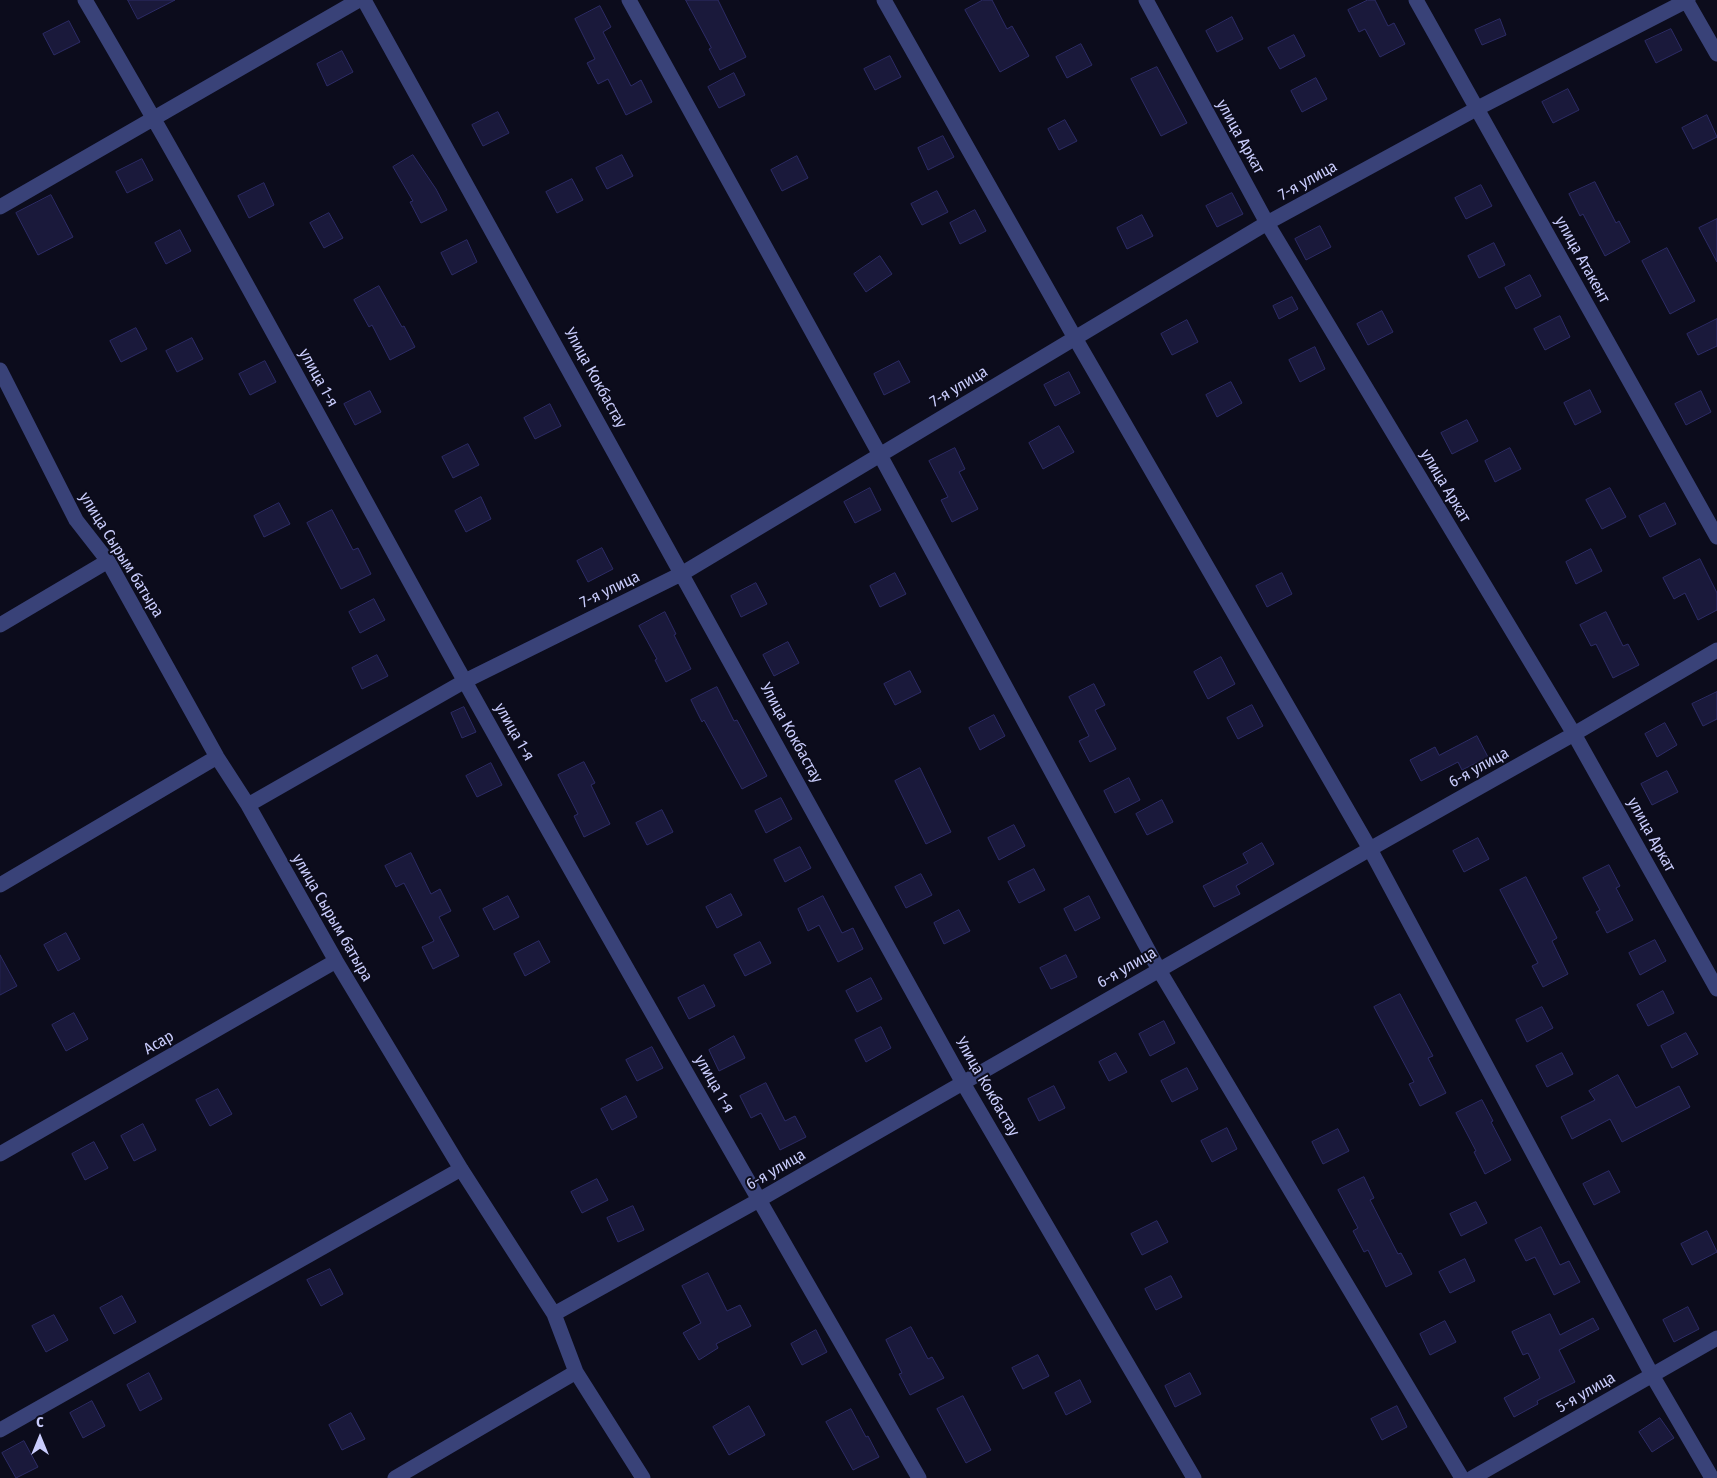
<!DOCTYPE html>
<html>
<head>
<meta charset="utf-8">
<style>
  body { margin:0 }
  #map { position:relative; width:1717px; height:1478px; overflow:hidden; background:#0c0c1c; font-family:"Fira Sans Condensed",sans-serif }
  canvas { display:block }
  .north { position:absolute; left:15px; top:1413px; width:50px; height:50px; -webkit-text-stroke:4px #0c0c1c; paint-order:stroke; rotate:0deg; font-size:14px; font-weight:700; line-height:20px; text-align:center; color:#c9ccfc }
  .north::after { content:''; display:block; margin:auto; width:18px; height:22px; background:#c9ccfc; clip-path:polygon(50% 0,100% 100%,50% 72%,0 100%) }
</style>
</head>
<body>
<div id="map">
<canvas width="1717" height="1478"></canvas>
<div class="north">С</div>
</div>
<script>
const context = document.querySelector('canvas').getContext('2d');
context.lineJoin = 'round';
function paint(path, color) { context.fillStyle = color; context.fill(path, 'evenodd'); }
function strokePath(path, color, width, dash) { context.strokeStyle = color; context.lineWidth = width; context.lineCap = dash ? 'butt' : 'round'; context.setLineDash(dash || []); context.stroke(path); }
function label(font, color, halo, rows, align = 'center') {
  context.font = font + ' "Fira Sans Condensed",sans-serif'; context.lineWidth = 4; context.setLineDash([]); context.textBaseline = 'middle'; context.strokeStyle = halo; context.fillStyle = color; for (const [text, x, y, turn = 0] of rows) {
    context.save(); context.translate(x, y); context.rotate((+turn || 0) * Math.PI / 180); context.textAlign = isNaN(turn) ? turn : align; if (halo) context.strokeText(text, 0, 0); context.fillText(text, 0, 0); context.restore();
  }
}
const building = new Path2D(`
  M128,0h47l-37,19z
  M686,0h32l28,57 -26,13 -11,-21 2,-1z
  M983,0h9l15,29 5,-3 17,30 -29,16 -35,-62z
  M1368,0h7l13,26 6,-3 11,21 -25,13 -15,-28 -6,3 -11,-22z
  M600,6l11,21 -8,5 28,54 10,-6 11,22 -26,13 -18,-36 -10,5 -11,-21 8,-4 -20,-40z
  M1232,17l11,22 -26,13 -11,-21z
  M1500,19l6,16 -24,10 -7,-15z
  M69,21l11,21 -26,13 -11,-21z
  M1671,29l11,21 -26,13 -11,-22z
  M1294,35l11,21 -25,13 -12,-21z
  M1081,44l11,21 -25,13 -11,-21z
  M342,51l11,21 -26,14 -10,-22z
  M890,56l11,21 -26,13 -11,-21z
  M1157,67l30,56 -26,13 -30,-57z
  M734,73l11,22 -26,13 -11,-21z
  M1316,78l11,21 -25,13 -11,-21z
  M1568,89l11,21 -26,13 -11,-21z
  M498,112l11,21 -26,13 -11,-21z
  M1707,115l10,22 -24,12 -11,-21z
  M1065,120l12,21 -18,9 -11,-21z
  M943,136l11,21 -26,13 -10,-22z
  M413,155l23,34 11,21 -26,13 -11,-21 3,-1 -20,-34z
  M622,155l11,21 -26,13 -11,-21z
  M797,156l11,22 -26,13 -11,-21z
  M142,159l11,21 -26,13 -11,-21z
  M572,179l11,21 -26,13 -11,-21z
  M1595,182l21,41 3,-2 11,21 -25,14 -22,-42 -3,2 -11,-22z
  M264,183l10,22 -25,13 -11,-22z
  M1481,185l11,21 -26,13 -11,-21z
  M937,191l11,21 -26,13 -11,-21z
  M1232,193l11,21 -26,13 -11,-21z
  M51,195l22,42 -35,18 -22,-42z
  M975,210l11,21 -26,13 -10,-21z
  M329,213l14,25 -19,10 -14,-25z
  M1142,215l11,21 -26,13 -10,-21z
  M1717,219v43l-18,-34z
  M1320,226l11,21 -25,13 -11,-21z
  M180,230l11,21 -25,13 -11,-21z
  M467,240l10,22 -25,13 -11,-22z
  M1494,243l11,22 -26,13 -11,-22z
  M1667,248l28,53 -25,13 -28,-53z
  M880,256l12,18 -26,18 -12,-18z
  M1530,275l11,21 -25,13 -11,-21z
  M379,286l23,41 2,-1 11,21 -25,13 -18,-35 -3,2 -15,-27z
  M1292,297l6,12 -19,10 -6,-13z
  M1382,311l11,21 -25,13 -11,-21z
  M1560,316l10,21 -25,13 -11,-21z
  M1717,319v27l-19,9 -11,-21z
  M1187,320l11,22 -26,13 -11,-21z
  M136,328l11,21 -26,13 -11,-21z
  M192,338l11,21 -26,13 -11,-21z
  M1315,347l10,22 -25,13 -11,-22z
  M265,361l11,21 -26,13 -11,-21z
  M899,361l11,21 -26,13 -10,-21z
  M1069,372l11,21 -25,13 -11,-21z
  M1231,382l11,21 -25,14 -11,-22z
  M1590,390l11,22 -26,13 -11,-22z
  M370,391l11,21 -26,13 -11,-21z
  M1701,391l10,21 -25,13 -11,-21z
  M550,404l11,22 -26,13 -11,-21z
  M1467,420l11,21 -26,13 -11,-21z
  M1059,426l15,26 -31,17 -14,-26z
  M468,444l11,21 -26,13 -11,-21z
  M955,448l10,21 -6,3 19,37 -26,13 -11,-22 7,-3 -19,-36z
  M1510,448l11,21 -26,13 -10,-21z
  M870,488l11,22 -26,13 -11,-21z
  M1610,488l16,29 -24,12 -16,-29z
  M481,497l10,22 -25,13 -11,-21z
  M279,503l11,21 -26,13 -10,-21z
  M1665,503l11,21 -26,13 -11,-21z
  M332,510l21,40 5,-2 13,26 -30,15 -34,-66z
  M602,548l11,21 -25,13 -11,-21z
  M1591,549l11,22 -26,13 -10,-22z
  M1700,559l17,34v17l-19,10 -13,-27 -11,6 -11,-21z
  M895,573l11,21 -26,13 -10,-21z
  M1282,573l10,21 -25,13 -11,-21z
  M756,583l11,21 -26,13 -10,-21z
  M374,599l11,21 -25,13 -11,-21z
  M665,612l11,22 -2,1 17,34 -25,13 -11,-22 2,-1 -18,-33z
  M1606,612l17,34 5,-2 11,21 -26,13 -17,-34 -5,2 -11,-21z
  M788,642l11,21 -25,13 -11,-21z
  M377,655l11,21 -26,13 -10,-21z
  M1221,657l14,27 -27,15 -14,-27z
  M910,671l11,21 -26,13 -11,-21z
  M1094,684l11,21 -10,5 21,39 -26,13 -11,-21 10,-5 -20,-39z
  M717,687l17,34 3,-1 30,56 -25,13 -38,-69 -2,2 -11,-22z
  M1717,692v27l-14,7 -11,-22z
  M1252,705l11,21 -25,13 -11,-21z
  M464,707l12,25 -14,6 -11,-25z
  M994,715l11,21 -25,14 -11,-22z
  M1665,723l12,22 -20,12 -12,-23z
  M1477,736l11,21 -26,13 -4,-8 -37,19 -11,-21 25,-13 4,8z
  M584,762l11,21 -4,2 19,39 -26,13 -10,-21 4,-2 -20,-39z
  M491,763l11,22 -25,12 -11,-21z
  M920,768l31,64 -25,12 -31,-63z
  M1667,771l11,21 -26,13 -11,-21z
  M1129,778l11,22 -25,13 -11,-22z
  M781,798l11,21 -26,14 -11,-22z
  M1162,800l11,22 -26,13 -11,-21z
  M662,810l11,22 -26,13 -11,-22z
  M1014,825l11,21 -26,14 -11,-22z
  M1478,838l11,21 -25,13 -11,-21z
  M1262,843l12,21 -38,22 4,8 -26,13 -11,-21 45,-23 -5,-9z
  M800,847l11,21 -26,14 -11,-22z
  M411,853l20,41 9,-5 11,22 -12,6 20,39 -26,13 -11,-22 12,-6 -30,-58 -8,4 -11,-21z
  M1609,865l11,21 -4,2 17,32 -26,13 -11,-21 4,-2 -17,-32z
  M1034,869l11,21 -26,13 -11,-21z
  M921,874l11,21 -26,13 -11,-21z
  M1526,877l31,61 -5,3 16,33 -25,13 -11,-21 6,-3 -38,-73z
  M731,894l11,21 -25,13 -11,-21z
  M508,896l11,21 -25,13 -11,-21z
  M823,896l19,37 11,-5 10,21 -25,13 -19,-37 -11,6 -10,-22z
  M1089,896l11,22 -25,13 -11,-22z
  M959,910l11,21 -26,13 -10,-21z
  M66,933l14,26 -22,12 -14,-26z
  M1655,940l11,21 -26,14 -11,-22z
  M539,941l11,21 -25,14 -11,-22z
  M760,942l11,21 -26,13 -11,-21z
  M0,955l17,31 -17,9z
  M1066,955l11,22 -26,12 -11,-21z
  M871,978l11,21 -25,13 -11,-21z
  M704,985l11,21 -26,13 -11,-21z
  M1663,991l11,22 -26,13 -11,-21z
  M1400,994l33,62 -5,2 18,35 -26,13 -11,-22 5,-2 -40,-75z
  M1542,1007l11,21 -26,14 -11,-22z
  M74,1013l14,26 -22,12 -14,-26z
  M1164,1021l11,22 -25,13 -11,-22z
  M881,1027l10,21 -25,14 -11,-22z
  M1686,1033l12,21 -26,14 -11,-22z
  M734,1036l11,22 -26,13 -10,-21z
  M652,1047l11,21 -26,13 -11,-21z
  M1116,1053l11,19 -18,9 -10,-19z
  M1562,1053l11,21 -26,13 -11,-21z
  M1187,1068l11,21 -26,13 -11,-21z
  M1618,1075l18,33 43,-22 11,21 -68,35 -12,-23 -38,20 -11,-22 34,-17 -6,-9z
  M766,1083l19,38 10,-5 11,21 -26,13 -19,-37 -10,5 -11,-22z
  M1054,1086l11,22 -26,13 -11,-22z
  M218,1089l14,25 -22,12 -14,-26z
  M626,1096l11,21 -25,13 -11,-21z
  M1482,1100l11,21 -2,1 20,38 -26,14 -11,-22 2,-1 -20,-38z
  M143,1124l13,26 -22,11 -13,-25z
  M1227,1128l10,21 -25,13 -11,-21z
  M1338,1129l11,22 -26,13 -11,-22z
  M94,1142l14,26 -23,12 -13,-26z
  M1609,1171l11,21 -26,13 -11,-21z
  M1364,1177l10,21 -4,2 28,54 3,-1 11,21 -26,13 -18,-37 -4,2 -11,-21 5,-3 -20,-38z
  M597,1179l11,21 -26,13 -11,-21z
  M1476,1202l11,21 -26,13 -11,-22z
  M633,1206l11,24 -26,12 -11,-24z
  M1157,1221l11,21 -26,13 -11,-21z
  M1541,1227l19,38 9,-4 11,21 -26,13 -19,-38 -9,4 -11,-21z
  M1707,1231l10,21 -25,13 -11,-21z
  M1465,1259l10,22 -25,12 -11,-21z
  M330,1269l13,25 -22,12 -14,-26z
  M708,1273l19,38 13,-6 11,21 -35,18 2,4 -19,12 -16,-27 18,-10 -19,-37z
  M1171,1276l11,21 -26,13 -11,-21z
  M122,1296l14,26 -22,12 -14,-26z
  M1688,1307l11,22 -25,13 -11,-22z
  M1550,1314l10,21 33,-17 6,11 -40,21 16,32 -38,19 1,3 -24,13 -10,-19 36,-20 -12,-25 -5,2 -11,-23z
  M54,1315l14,25 -22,12 -14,-26z
  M1445,1321l11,21 -26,13 -10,-21z
  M911,1327l17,32 4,-2 12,21 -34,17 -11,-21 3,-1 -16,-33z
  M816,1330l11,22 -25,13 -11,-21z
  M1038,1355l11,21 -26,13 -11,-21z
  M149,1373l13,26 -22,12 -13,-26z
  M1190,1373l11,21 -26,13 -10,-21z
  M1080,1380l11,22 -25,13 -11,-22z
  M963,1396l28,54 -25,13 -29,-54z
  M92,1401l13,25 -22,12 -13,-25z
  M749,1406l16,29 -36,20 -16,-28z
  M1397,1406l10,21 -25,13 -11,-21z
  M851,1409l15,28 2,-1 11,21 -26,13 -27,-48z
  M351,1413l14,26 -23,11 -13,-25z
  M1660,1418l14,20 -22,14 -13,-20z
  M24,1441l14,26 -22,11 -14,-25z`);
paint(building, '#1a193b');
strokePath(building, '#2d2c66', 1);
strokePath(new Path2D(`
  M85,0c131,223 252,451 378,678 149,268 303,534 456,800
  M364,0l599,1083 231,395
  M629,0l251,455 279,515 303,508
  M884,0l191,338 295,511 282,526 60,103
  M1146,0l121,223 307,511 143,255
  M1416,0l301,537
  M1686,0l31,54
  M0,207l359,-207
  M0,370l76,150 32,41 109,196 31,48 88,156 125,208 93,145 22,58 67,106
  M0,625l108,-64
  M248,805l217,-124 218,-108 584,-350 211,-115 210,-108
  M0,885l217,-128
  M0,1154l336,-193
  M554,1314l205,-114 611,-351 204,-115 143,-84
  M0,1430l461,-261
  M395,1478l181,-106
  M1472,1478l245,-140`), '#394278', 15);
label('16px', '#c9ccfc', '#0c0c1c', [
  ["улица Аркат",1240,137,61],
  ["7-я улица",1308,181,-29],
  ["улица Атакент",1582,260,61],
  ["улица 1-я",318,378,61],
  ["Улица Кокбастау",595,378,61],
  ["7-я улица",959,387,-31],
  ["улица Аркат",1445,486,59],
  ["улица Сырым батыра",121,555,58],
  ["7-я улица",610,590,-26],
  ["улица 1-я",514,732,60],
  ["Улица Кокбастау",791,733,61],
  ["6-я улица",1479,768,-29],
  ["улица Аркат",1651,835,61],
  ["улица Сырым батыра",332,918,60],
  ["6-я улица",1127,968,-30],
  ["Асар",159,1043,-30],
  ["улица 1-я",714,1084,60],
  ["Улица Кокбастау",987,1087,60],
  ["6-я улица",776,1170,-30],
  ["5-я улица",1586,1393,-30]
]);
</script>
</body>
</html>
